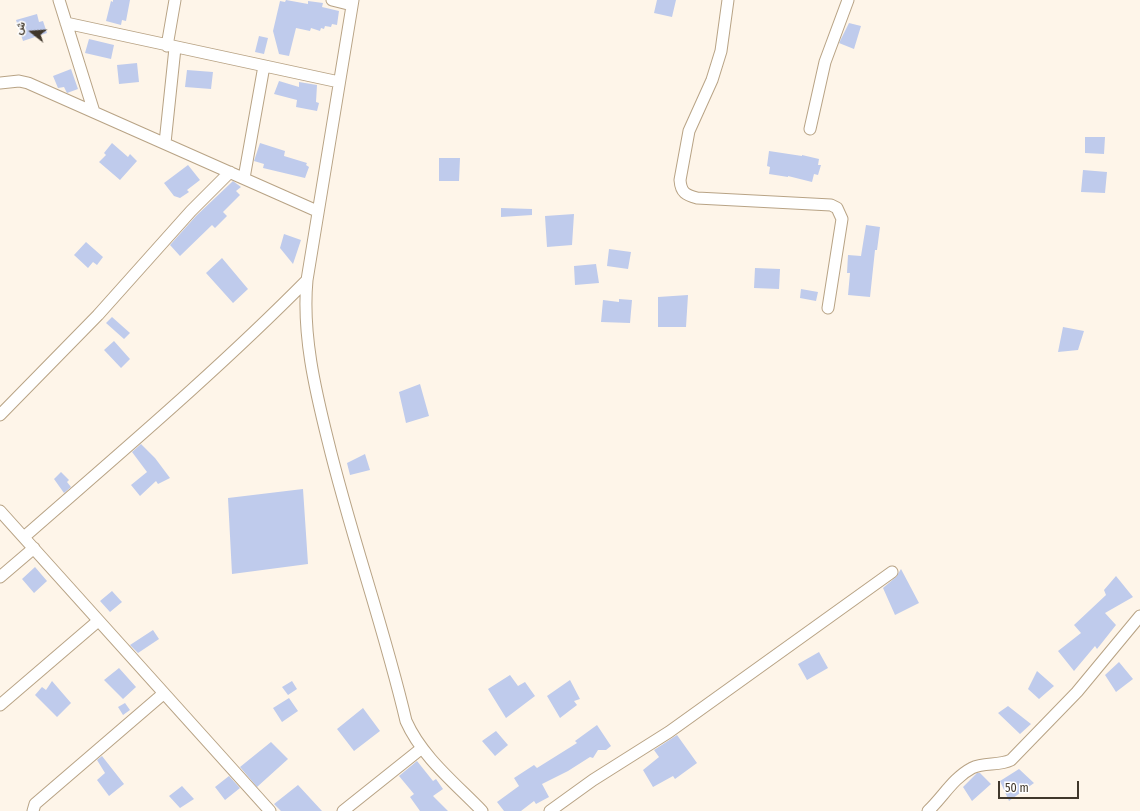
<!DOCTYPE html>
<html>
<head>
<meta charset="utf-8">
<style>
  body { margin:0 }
  #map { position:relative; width:1140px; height:811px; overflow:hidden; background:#fef5e9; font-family:"Fira Sans Condensed",Vazirmatn,sans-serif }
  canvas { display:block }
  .north { position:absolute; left:12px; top:12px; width:40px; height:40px; -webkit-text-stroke:3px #fff; paint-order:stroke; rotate:287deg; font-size:11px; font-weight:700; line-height:16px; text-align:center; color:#40372b }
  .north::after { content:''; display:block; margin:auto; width:14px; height:18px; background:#40372b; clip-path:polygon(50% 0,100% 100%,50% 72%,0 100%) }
  .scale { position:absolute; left:998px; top:781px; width:81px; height:18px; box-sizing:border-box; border:2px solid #40372b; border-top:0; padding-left:5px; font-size:12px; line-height:14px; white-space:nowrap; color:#40372b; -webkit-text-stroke:3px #fff; paint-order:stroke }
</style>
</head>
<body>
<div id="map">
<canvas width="1140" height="811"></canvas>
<div class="north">ش</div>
<div class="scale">50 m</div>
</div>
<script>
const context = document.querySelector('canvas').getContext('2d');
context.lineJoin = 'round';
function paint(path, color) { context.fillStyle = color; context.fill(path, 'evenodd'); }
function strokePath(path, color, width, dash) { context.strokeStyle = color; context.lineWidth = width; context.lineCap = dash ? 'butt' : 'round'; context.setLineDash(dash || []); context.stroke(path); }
paint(new Path2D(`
  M113,0h17l-4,21 -4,-1 -1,5 -15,-4 5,-20 2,1z
  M286,0l22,4v-3l15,2 -1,4 17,4 -2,14 -5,-1 -1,3 -6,-1 -1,3 -3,-1 -1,3 -9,-3 -1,3 -14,-3 -7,28 -10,-2 -6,-23 7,-30 5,1z
  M657,0h19l-4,17 -18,-4z
  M37,14l2,8 4,-1 4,12 -24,8 -7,-21z
  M849,23l12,3 -7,23 -15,-6z
  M259,36l9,2 -4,16 -9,-2z
  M89,39l25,6 -3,14 -26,-6z
  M137,63l2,19 -20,2 -2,-19z
  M71,69l7,20 -11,4 -3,-6 -6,1 -5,-12z
  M187,70l26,2 -2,17 -26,-2z
  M279,81l20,6v-5l18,3 -1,17 3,1 -2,8 -21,-4 1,-7 -23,-6z
  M1085,137h20l-1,17 -19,-1z
  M112,143l16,14 2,-3 7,7 -17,19 -21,-18 7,-7 -2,-2z
  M260,143l25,8 -1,5 23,7 -1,2 3,2 -4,11 -42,-10 1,-4 -10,-3z
  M769,151l33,5v-1l17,4 -1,6h3l-3,10 -4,-1 -2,8 -24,-6v1l-19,-3 1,-7 -3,-1z
  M439,158h21l-1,23h-20z
  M188,165l12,15 -13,10 2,2 -9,6 -6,-2 -10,-13z
  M1083,170l24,2 -2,21 -24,-1z
  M233,181l8,6 -5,4 4,4 -17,17 4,4 -12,12 -3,-3 -32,31 -10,-11 26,-29z
  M501,208l31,1v6l-31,2z
  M574,214l-2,31 -25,2 -2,-31z
  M866,225l14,2 -3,23h-2l-5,47 -22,-2 2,-22h-3l1,-18 13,1z
  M284,234l17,6 -8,24 -13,-16z
  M86,242l17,15 -6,8 -4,-3 -5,6 -14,-13z
  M609,249l22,3 -3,17 -21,-3z
  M222,258l26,31 -15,14 -27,-30z
  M596,264l3,19 -24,2 -1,-19z
  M755,268l25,1 -1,20 -25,-1z
  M801,289l17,3 -2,9 -16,-3z
  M688,295l-2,32h-28v-30z
  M619,299l13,1 -2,23 -29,-1 2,-22 16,2z
  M112,317l18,16 -6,6 -18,-16z
  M1063,327l21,4 -6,19 -20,2z
  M114,341l16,18 -9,9 -17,-18z
  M420,384l9,32 -23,7 -7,-31z
  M141,444l14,14 15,20 -12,6 -2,-3 -16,15 -9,-11 16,-13 -15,-20z
  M365,454l5,16 -20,5 -3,-12z
  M61,472l8,8 -2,2 4,5 -7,6 -10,-14z
  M303,489l5,75 -76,10 -4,-76z
  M35,567l12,14 -13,12 -12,-14z
  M901,569l18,34 -24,12 -12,-27 13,-11z
  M1116,576l17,21 -28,16 11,12 -19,24 -2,-3 -21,25 -16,-20 23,-18 -7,-8 32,-30 -2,-5z
  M112,591l10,11 -12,10 -10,-11z
  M153,630l6,9 -21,14 -8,-8z
  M819,652l9,16 -21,12 -9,-16z
  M1119,662l14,17 -17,13 -11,-17z
  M119,668l17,19 -13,12 -19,-19z
  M1037,671l17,15 -15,13 -11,-10z
  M510,675l8,11 7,-4 10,14 -29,22 -18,-29z
  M570,680l10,19 -6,2 3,4 -17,13 -13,-22z
  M52,681l19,22 -14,14 -22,-22 7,-8 4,3z
  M292,681l5,8 -9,6 -6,-8z
  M289,698l9,13 -16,11 -9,-14z
  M125,703l5,7 -7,5 -5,-8z
  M1008,706l23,18 -11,10 -22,-21z
  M363,708l17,23 -26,20 -17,-22z
  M597,725l14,21 -5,4h-8l-5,8 -3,-1 -22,14 -26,13 7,13 -13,7 -2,-3 -13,10h-17l-7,-9 22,-16 -5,-8 20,-13 3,3 40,-25 -2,-2z
  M496,731l12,14 -13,11 -13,-15z
  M677,735l20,28 -22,16 -2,-3 -20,11 -10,-17 16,-13 -5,-7z
  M271,742l17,17 -31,28 -17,-20z
  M102,756l22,28 -15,12 -12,-16 8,-7 -8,-13z
  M417,761l16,20 3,-2 7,10 -10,7 15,15h-28l-10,-14 4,-3 -15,-18z
  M1019,769l15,14 -25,18 -9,-20z
  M977,773h3l11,11 -19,17 -9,-14z
  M229,776l11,12 -15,12 -10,-13z
  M298,785l24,26h-41l-7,-7z
  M182,786l12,13 -14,9 -11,-12z`), '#bfcbec');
const minor = new Path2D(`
  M59,0l35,112
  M332,0l20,5
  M353,0l-46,280c-5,54 8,109 21,161 23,95 56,186 78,280 16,36 49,62 76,90
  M728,0l-7,51 -9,29 -23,51 -9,49c1,13 6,15 17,18l134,7 6,3 5,11 -14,89
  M66,23l273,59
  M167,46l8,-46
  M0,83l19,-2 9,2 289,128
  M810,129l15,-67 23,-62
  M165,143l10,-95
  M244,178l20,-112
  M0,415l98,-100 93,-104 39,-39
  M0,511l270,300
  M24,537c96,-84 193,-166 283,-257
  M0,577l34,-29
  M0,705l98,-84
  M33,811l2,-7 128,-110
  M343,811l79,-63
  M550,811l43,-31 76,-48 223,-160
  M928,811c15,-14 25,-33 44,-43 12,-6 27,-2 39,-8l66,-68 63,-76`);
strokePath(minor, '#b8a385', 13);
strokePath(minor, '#fff', 11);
</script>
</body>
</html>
